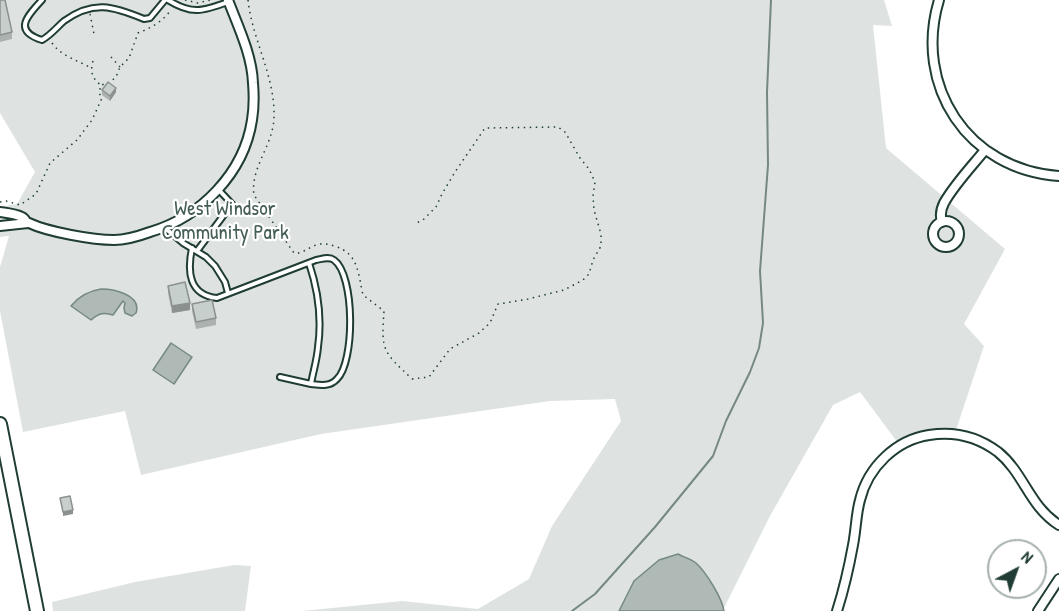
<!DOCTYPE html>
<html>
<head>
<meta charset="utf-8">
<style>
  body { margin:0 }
  #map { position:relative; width:1059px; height:611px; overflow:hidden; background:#fff; font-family:"Patrick Hand",sans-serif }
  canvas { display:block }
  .north { position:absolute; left:987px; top:539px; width:60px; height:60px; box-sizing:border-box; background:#fff; border:2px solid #a5b1ae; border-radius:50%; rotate:41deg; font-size:16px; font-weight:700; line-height:24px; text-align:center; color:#1f3d34 }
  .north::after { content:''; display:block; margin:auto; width:21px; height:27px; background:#1f3d34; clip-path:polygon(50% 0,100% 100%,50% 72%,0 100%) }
</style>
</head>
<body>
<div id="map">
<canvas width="1059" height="611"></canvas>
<div class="north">N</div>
</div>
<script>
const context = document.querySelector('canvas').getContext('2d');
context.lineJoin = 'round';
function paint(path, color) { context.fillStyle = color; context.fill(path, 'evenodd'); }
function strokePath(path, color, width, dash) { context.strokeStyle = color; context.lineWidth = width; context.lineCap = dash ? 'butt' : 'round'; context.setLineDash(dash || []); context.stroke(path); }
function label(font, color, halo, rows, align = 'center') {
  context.font = font + ' "Patrick Hand",sans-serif'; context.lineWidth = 4.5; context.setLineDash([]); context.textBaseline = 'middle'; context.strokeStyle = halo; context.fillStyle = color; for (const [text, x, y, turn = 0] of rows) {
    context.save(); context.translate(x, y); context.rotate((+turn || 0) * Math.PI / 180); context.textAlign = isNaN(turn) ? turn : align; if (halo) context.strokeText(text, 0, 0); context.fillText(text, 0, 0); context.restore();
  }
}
paint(new Path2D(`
  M0,0h884l8,26 -19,-1 13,123 119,101 -41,75 20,22 -30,90 -53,11 -41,-55 -27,13 -63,111 -46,92 -8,-18 -82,-9 -15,30h-317l100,-10 76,8 51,-30 23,-53 69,-105 -6,-22 -65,2 -229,33 -180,41 -16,-64 -102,21 -23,-121v-44l9,-31 -9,1v-30l17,-3 18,-32 -35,-59z
  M234,565l17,1 -6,45h-192l-1,-9 83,-20z`), '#dee3e2');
const water = new Path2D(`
  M101,289c13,0 41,6 35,24l-4,3 -7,-3 -1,-5 1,-5 -2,-2 -10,14c-9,-3 -14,-2 -22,5l-20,-14c8,-10 17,-15 30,-17z
  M171,343l21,14 -18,27 -21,-14z
  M678,554c5,3 13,5 18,9 10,9 26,35 28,48h-105l15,-30 25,-21z`);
paint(water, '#afbab7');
strokePath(water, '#758883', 1.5);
strokePath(new Path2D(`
  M572,611l23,-17 60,-67 58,-71 13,-35 24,-49 9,-24 4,-25 -3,-52 8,-106 -1,-73 4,-92`), '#758883', 2);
const lane = new Path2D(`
  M42,0c-14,15 -30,31 0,40 9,-5 15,-13 22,-19 29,-21 49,-15 80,-2l6,-1 15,-18
  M168,0c24,15 35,11 60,2
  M165,228l18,15 23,14 9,9 10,16 3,11
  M192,248c-5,24 -3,47 25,50l99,-38c6,-1 13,-4 18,0 21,15 21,102 3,119 -7,8 -17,6 -26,5 2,-12 6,-24 7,-37 4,-28 0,-57 -9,-84
  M197,251l35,-47 -14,-15
  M280,377l31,7`);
const street = new Path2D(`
  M939,0c-26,86 29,170 120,176
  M0,212c7,1 16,2 22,5 7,5 0,3 7,6 19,9 64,17 85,17 12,0 25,-4 36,-8 51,-15 94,-59 102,-112 2,-12 2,-25 1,-37 -1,-28 -15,-57 -25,-83
  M933 234a13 13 0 1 1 26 0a13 13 0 1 1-26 0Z
  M942,222c-2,-6 -1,-13 2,-19 10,-18 28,-37 41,-53
  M0,226l28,-3
  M837,611c7,-22 12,-44 16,-66 3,-15 3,-31 7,-45 8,-33 36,-60 69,-65 25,-4 49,2 69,17 26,21 31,54 61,73
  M1038,611l21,-32`);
const primary = new Path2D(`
  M0,424l37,187`);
strokePath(lane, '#1f3d34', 8);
strokePath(street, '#1f3d34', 12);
strokePath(primary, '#1f3d34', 16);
strokePath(new Path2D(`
  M185,0l13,3 12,-3
  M248,0c4,39 27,76 26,116 0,29 -24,51 -20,79l40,58c8,1 14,-5 22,-8 6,-2 12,-1 18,1 25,7 24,28 29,49l21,16c-3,41 -1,40 28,68l17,-2 21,-28 29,-16 11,-10 8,-19 30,-5 36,-9 19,-10 6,-6 4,-14 8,-14v-12l-7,-24 -1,-14 2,-14 -6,-13 -9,-11 -15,-26 -7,-5 -73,1 -30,44 -13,22 -6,13 -13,13 -9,4
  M90,14l4,20
  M52,43c9,13 25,17 39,25
  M111,57l9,10
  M93,61c-3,10 -1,18 8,24
  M0,202l6,-1 14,4 16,-11 14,-31 27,-23 15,-20 10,-22 -3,-5 2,-8 8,-2 7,-6 4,-10 9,-9 9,-25c13,-5 25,-12 33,-23`), '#1f3d34', 1.5, [1.5, 4.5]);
strokePath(lane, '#fff', 4);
strokePath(street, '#fff', 8);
strokePath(primary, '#fff', 12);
paint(new Path2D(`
  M0,0l12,32v7l-12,3z
  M102,90l14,2 -6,9 -8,-6z
  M168,286l22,24 -18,3 -4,-20z
  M192,304l24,14v7l-20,4 -4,-18z`), '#abb2af');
paint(new Path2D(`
  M116,88v4l-6,9v-5z
  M190,303v7l-18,3v-7z
  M73,510v4l-10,2v-4z`), '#8b918f');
const building = new Path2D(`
  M0,0h5l7,32 -12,3z
  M108,82l8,6 -6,8 -8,-6z
  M185,282l5,21 -18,3 -4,-20z
  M212,300l4,18 -20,4 -4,-18z
  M70,496l3,14 -10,2 -3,-14z`);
paint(building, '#c7cfcc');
strokePath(building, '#8b918f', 1.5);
label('21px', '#455e57', '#fff', [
  ["West Windsor",225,209],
  ["Community Park",225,233]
]);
</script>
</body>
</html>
